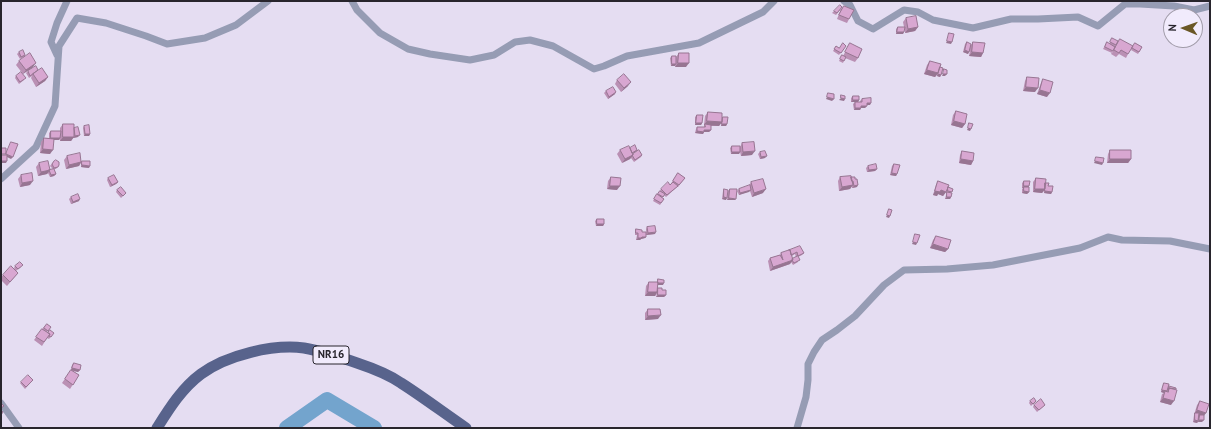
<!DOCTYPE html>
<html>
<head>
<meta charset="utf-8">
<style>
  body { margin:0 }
  #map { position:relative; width:1211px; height:429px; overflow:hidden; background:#e5ddf2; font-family:"PT Sans",sans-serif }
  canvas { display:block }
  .frame { position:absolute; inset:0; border:2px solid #28252d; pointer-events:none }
  .north { position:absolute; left:1163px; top:8px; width:40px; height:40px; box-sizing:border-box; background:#f1ebfc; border:1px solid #a19ca9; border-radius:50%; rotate:272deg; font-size:11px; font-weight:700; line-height:16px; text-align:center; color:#28252d }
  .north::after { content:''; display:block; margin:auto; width:14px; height:18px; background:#6a5726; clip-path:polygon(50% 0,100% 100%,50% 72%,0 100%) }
</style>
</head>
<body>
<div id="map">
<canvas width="1211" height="429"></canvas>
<div class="frame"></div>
<div class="north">N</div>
</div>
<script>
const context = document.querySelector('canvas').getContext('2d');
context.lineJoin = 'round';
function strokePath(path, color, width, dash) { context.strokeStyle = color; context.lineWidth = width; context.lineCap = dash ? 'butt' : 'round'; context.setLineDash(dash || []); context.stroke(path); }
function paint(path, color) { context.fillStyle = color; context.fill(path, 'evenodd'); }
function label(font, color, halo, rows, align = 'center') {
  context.font = font + ' "PT Sans",sans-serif'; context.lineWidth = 4; context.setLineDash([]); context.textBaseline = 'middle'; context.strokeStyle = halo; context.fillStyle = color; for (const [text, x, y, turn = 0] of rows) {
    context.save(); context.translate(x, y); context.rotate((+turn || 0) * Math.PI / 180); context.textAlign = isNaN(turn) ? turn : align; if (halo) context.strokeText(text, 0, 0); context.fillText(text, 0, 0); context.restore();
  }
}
strokePath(new Path2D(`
  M287,428l40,-28 47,28`), '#73a4cd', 16);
strokePath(new Path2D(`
  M352,1l5,9 23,23 28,16 22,5 40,6 24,-5 21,-13 15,-2 23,6 41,23 10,-3 23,-10 72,-13 64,-31 11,-11
  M844,1l6,4 8,16 15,8 31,-19 14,2 15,8 40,8 38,-9h27l40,-2 20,9 27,-22h15l34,2 20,4 16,-4
  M57,55l-6,-13 6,-19 10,-22
  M1,179l35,-32 19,-41 4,-60 18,-28 29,5 40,13 21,8 38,-6 31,-13 32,-24
  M1,403l18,25
  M797,428l9,-31 2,-17v-16l6,-12 8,-12 15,-10 18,-14 29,-31 20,-15 43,-1 46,-4 87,-17 28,-11 14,3 48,1 40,8`), '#969cb4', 7);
strokePath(new Path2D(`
  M157,428c12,-19 25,-40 44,-54 26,-19 72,-30 103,-26 18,3 36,9 53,15 15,5 31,11 44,20 22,14 43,30 65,45`), '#58638c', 11);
paint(new Path2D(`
  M844,6l5,13 -2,4 -10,-4 4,-10z
  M841,9l-5,6 -4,-2 2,-2z
  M906,18l12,9 -3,4 -10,2v-5l-2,6h-7v-5l2,-2h6l-1,-5z
  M1112,38l4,7 -4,8 -9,-4 4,-7 2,2z
  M1120,39l8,15 -2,4 -7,-4 -3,3 -5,-3z
  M967,42l4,3 2,-3 10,11 -2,4 -12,-1 1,-6 -2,4 -5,-2 2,-8z
  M850,43l8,15 -3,4 -10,-4 -2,5 -4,-2 3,-6 1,1z
  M1135,43l7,4 -4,7 -7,-4z
  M836,46l3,2 7,-2 -7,9 -6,-4z
  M19,52l6,3 -1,2 -4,2 -3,-5z
  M679,53l7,14h-11l1,-3 -1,2h-4l-1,-8 2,-2 4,1z
  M19,61l14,6 -10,7 1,6 -5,4 -4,-6 1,-2 7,-2 -7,-9z
  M930,61l10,6 1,8 -1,2 -3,-1v-1l-2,2 -11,-3 3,-9z
  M28,71l20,6 -3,4 -9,6 -5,-9 1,-2 -3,2 -3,-5z
  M1027,77l8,15 -12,-1 2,-10z
  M1043,79l4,18 -10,-3 4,-11z
  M617,80l11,6 -7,6 -6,-8z
  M606,91l9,3 -7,5 -4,-6z
  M853,96l6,4 -1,2h2v-1l2,-2 8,6h-3l-2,3h-4l-1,2h-6l-1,-6 2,-2h-4v-4z
  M956,111l9,13 -3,4 -11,-3 2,-10z
  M708,112l14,6 5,6 -1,2h-5v-3l-2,3h-8v4l-2,2h-5l-1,2 -8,-1 1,-4 1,-2h7v-2l1,-9z
  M697,115l5,8 -1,2h-6v-8z
  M63,124l11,4 4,9 -5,1 -2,3h-11v-2l-1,1h-5l-4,14 -10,-1 1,-11 3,-4h5v-5l2,-2h9v-3z
  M84,126l6,8 -1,2h-5l-1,-8z
  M742,143l10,12 -11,1 -1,-4 -1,2h-8l-1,-6 2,-2 8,1z
  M630,148l7,2 -1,2 -4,2h1l9,1 -1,2 -7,5 -3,-4 -1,1 -8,4 -5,-9 3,-4z
  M1110,150l21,9 -3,4h-21l1,-9z
  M962,151l11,10 -2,4 -12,-2 1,-8z
  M760,152l5,6 -5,1 -2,-5z
  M67,156l14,6 1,-1 7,7 -8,-1v-4l-2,3 -13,3 -2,-9z
  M54,161l5,4 -3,4h-2l2,5 -2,2 -4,1 -2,-4 -1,1 -9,2 -2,-9 3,-4 11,7 3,-1 -3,-3z
  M894,164l3,10 -1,2 -6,-1 2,-9z
  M868,166l9,3 -2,2 -8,1 -1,-4z
  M678,173l7,5 -7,9h-1l-11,10 -2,-2 -2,3 2,1 -4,6 -7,-4 4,-7 1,1 3,-6 9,-4z
  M21,175l9,10 -10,2 -2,-8z
  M851,176l6,11 -5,1v-2l-2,3 -11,2 -1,-10 2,-4z
  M611,177l6,13 -10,-1 1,-8z
  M108,178l10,4 -2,2 -6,3 -3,-7z
  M1036,178l9,5 3,3 4,6 -1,2 -7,-1v-2l-2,2 -9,-1v-10z
  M938,181l9,8 1,-2 3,6v4l-1,2h-5l2,-8 -4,5 -5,-2 -1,2 -4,-1 3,-10z
  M1024,181l5,5 -1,1 1,5 -2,2 -5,-1v-4l1,-1h-1v-5z
  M751,182l12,11 -11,4 -2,-6 -11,4 -2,-4 2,-2 10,-3z
  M724,189l2,11 -4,-1 1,-8z
  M730,189l5,11h-8l1,-9z
  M117,190l9,3 -5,5 -5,-6z
  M71,197l8,4 -8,3 -2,-5z
  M597,219l7,5 -1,2h-7l-1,-5z
  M647,227l8,7 -9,1v2l-1,1 -4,1 -1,1h-4l1,-5h-2v-4l1,-2 6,3h4v-3z
  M936,236l12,13 -3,3 -15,-4 3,-8z
  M789,250l15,3 -2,2 -4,2v5l-5,3 -2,-3 -1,2 -20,7 -2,-10 2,-3 10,-3 1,-2 7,-2zM795,254l1,3 -4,2v-3z
  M15,266l6,1 -5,4 -2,-3z
  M18,273l-11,13 -6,-6v-3l2,-2z
  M658,279l5,6h-5v3l4,2 4,5 -2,2h-8l1,-3 -2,2h-10l1,-10 3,-4h8z
  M648,309l10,10 -13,1v-7z
  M47,324l4,3 -4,5 1,1h6l-5,6 -2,-1 -5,8 -8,-6 8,-11z
  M74,363l6,7 -2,2 -5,-1 6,4 -9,14 -8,-6 9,-13 1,-5z
  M33,380l-8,9 -5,-6 1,-1z
  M1164,383l4,5 1,-2 2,19 -11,-3 2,-8 2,-1 -3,-1 2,-7z
  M1030,401h6l-5,5 -2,-3z
  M1200,401l6,12 -2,2 -2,7h-4l-1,1 -4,-1 1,-7 3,-10z
  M1034,405h11l-8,7 -4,-5z`), '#ba90b4');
paint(new Path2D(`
  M918,27l-3,4 -10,2 3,-4z
  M897,32h7l-1,2h-7z
  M947,41l5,1 -1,2 -5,-1z
  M965,50l4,2 -1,2 -5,-2z
  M972,52l11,1 -2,4 -12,-1z
  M36,63l-3,4 -10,7 3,-4z
  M678,63h11l-3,4h-11z
  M672,64h4l-1,2h-4z
  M927,70l11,3 -3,4 -11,-3z
  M938,74l3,1 -1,2 -3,-1z
  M943,74h4l-2,2h-3z
  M48,77l-3,4 -9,6 3,-4z
  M631,82l-3,4 -7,6 3,-4z
  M1026,87l12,1 -3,4 -12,-1z
  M1040,90l10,3 -3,4 -10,-3z
  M616,92l-1,2 -7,5 1,-2z
  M827,97l7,2 -2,2 -6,-2z
  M841,98l4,1 -1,2 -5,-1z
  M853,100h6l-1,2h-7z
  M867,103h4l-1,2h-5z
  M861,106h6l-2,2h-5z
  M855,108h6l-1,2h-6z
  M707,121l15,1 -3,4 -15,-1z
  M954,121l11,3 -3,4 -11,-3z
  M696,123h6l-1,2h-6z
  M722,124h5l-1,2h-5z
  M968,128l3,1 -1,2 -3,-1z
  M704,130h7l-2,2h-5l-1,2 -8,-1 2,-2z
  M85,134h5l-1,2h-5z
  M80,135l-2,2 -5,1 2,-2z
  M63,137h11l-3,4h-11z
  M51,138h9l-1,2h-10z
  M43,149l10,1 -3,4 -10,-1z
  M755,151l-3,4 -11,1 2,-4z
  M732,152h8l-1,2h-8z
  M6,154l7,3 -2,2 -6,-3z
  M633,155l-3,4 -8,4 3,-4z
  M767,156l-2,2 -5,1 1,-2z
  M961,159l12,2 -2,4 -12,-2z
  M1110,159h21l-3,4h-21z
  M1,161h6l-1,2h-5z
  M1095,161l8,2 -1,2 -8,-2z
  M81,162l-2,4 -13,3 3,-4z
  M82,165l8,1 -1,2 -8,-1z
  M877,169l-2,2 -8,1 2,-2z
  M50,170l-3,4 -9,2 3,-4z
  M892,173l5,1 -1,2 -6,-1z
  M56,174l-2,2 -4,1 1,-2z
  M33,181l-3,4 -10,2 2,-4z
  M118,182l-2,2 -6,3 2,-2z
  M853,185l-3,4 -11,2 3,-4z
  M858,185l-1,2 -5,1 2,-2z
  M610,186h10l-3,4 -10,-1z
  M1024,186h5l-1,2h-6z
  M766,189l-3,4 -11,4 2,-4z
  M1035,189h10l-3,4 -9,-1z
  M751,190l-2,2 -10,3 1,-2z
  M941,190l5,2 -3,4 -5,-2 -1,2 -4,-1 2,-4z
  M1024,191l5,1 -2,2 -5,-1z
  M1045,191l7,1 -1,2 -7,-1z
  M724,197l3,1 -1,2 -4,-1z
  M947,197h4l-1,2h-5z
  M729,198l7,1 -1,1h-8z
  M80,199l-1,2 -8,3 2,-2z
  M887,215l3,1 -1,2 -3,-1z
  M597,224h7l-1,2h-7z
  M656,232l-1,2 -9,1 2,-2z
  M642,237h4l-1,1 -4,1 -1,1h-4l2,-2z
  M913,242l4,1 -1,2 -4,-1z
  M933,244l15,5 -3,3 -15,-4z
  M793,260l-3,4 -20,7 3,-4z
  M658,283h6l-1,2h-6z
  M648,292h9l-2,4h-10z
  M658,295h8l-2,2h-8z
  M661,315l-3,4 -13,1 3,-4z
  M72,368l8,2 -2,2 -7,-2z
  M1162,390l3,1 -1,2 -3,-1z
  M1163,398l11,3 -3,4 -11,-3z
  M1197,410l9,3 -3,4 -9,-3z
  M1195,420l3,1 -1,2 -4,-1z
  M1199,420h5l-2,2h-4z`), '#977592');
const building = new Path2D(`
  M840,5l2,2 -5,6 -3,-2z
  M844,6l10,4 -5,9 -10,-4z
  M916,16l2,11 -10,2 -2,-11z
  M898,27h7l-1,5h-7z
  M949,33l5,1 -2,8 -5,-1z
  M1112,38l6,3 -2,4 -6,-3z
  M1120,39l13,7 -5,8 -7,-4 -2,3 -5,-3z
  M967,42l4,2 -2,8 -4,-2z
  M973,42l12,1 -2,10 -11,-1z
  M1107,42l8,5 -2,4 -8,-4z
  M843,43l3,3 -5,7 -7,-4 2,-3 3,2z
  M850,43l12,6 -4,9 -13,-6z
  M1135,43l7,4 -3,5 -7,-4z
  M23,50l2,5 -4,2 -2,-5z
  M30,53l6,10 -10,7 -7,-9z
  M679,53h10v10h-11z
  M842,55l4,2 -2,4 -4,-2z
  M672,56h4v8h-4z
  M930,61l11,3 -3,9 -11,-3z
  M36,66l2,4 -8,6 -2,-5z
  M940,67l3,1 -2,7 -3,-1z
  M42,68l6,9 -9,6 -6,-9z
  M944,69l3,1v4h-4z
  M21,72l5,6 -6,4 -4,-6z
  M624,74l7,8 -7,6 -7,-8z
  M1027,77l12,1 -1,10 -12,-1z
  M1043,79l10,3 -3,11 -10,-3z
  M613,87l3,5 -7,5 -3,-6z
  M828,93l6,1v5l-7,-2z
  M841,95l4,1v3l-4,-1z
  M853,96h6v4h-6z
  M871,98v5h-4v3h-6v2h-6v-6h7v-3z
  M956,111l11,3 -2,10 -11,-3z
  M708,112l14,1v9l-15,-1z
  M697,115h6l-1,8h-6z
  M723,117h5l-1,7h-5z
  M969,123l4,1 -2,5 -3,-1z
  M63,124h11v13h-11z
  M705,124l6,1v5h-7v2l-7,-1v-4h8z
  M89,125l1,9h-5l-1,-8z
  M78,127l2,8 -5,1 -1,-8z
  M51,131h10l-1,7h-9z
  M44,138l10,1 -1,11 -10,-1z
  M11,142l7,2 -5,13 -7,-3z
  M754,142l1,9 -12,1 -1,-9z
  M635,145l2,5 -5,3 -2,-5z
  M629,146l4,9 -8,4 -5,-9z
  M732,146h8v6h-8z
  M1,148h5v6h-5z
  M639,150l3,5 -7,5 -3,-5h1v-1z
  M1110,150h21v9h-21z
  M765,151l2,5 -6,1 -1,-5z
  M962,151l12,2 -1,8 -12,-2z
  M80,153l1,9 -12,3 -2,-9z
  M1,155h6v6h-6z
  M1096,157l8,1 -1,5 -8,-2z
  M56,160l3,2v3l-1,2 -4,1 -2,-4 2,-3z
  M48,161l2,9 -9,2 -2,-9z
  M82,161h8v5l-8,-1z
  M876,164l1,5 -8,1 -1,-4z
  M894,164l6,1 -3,9 -5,-1z
  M54,169l2,5 -5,1 -2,-5z
  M32,173l1,8 -11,2 -1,-8z
  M678,173l7,5 -6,7 -6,-4z
  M114,175l4,7 -6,3 -4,-7z
  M851,176l2,9 -11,2 -2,-10z
  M611,177l10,1 -1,8h-10z
  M851,177h4v2h2l1,6 -4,1 -1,-5h-1z
  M1036,178l10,1 -1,10h-10z
  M763,179l3,10 -12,4 -3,-11z
  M938,181l11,4 -3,7 -5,-2 -1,2 -5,-1z
  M1024,181h6l-1,5h-5z
  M668,182l2,3 3,-3 5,4 -11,9 -6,-6z
  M1045,183h4l-1,3h5l-1,6 -7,-1z
  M750,185l1,5 -11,3 -1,-4z
  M121,187l5,6 -3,3 -6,-6z
  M948,187l5,2 -1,3 -4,-1z
  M1024,187h5v5l-5,-1z
  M724,189l4,1 -1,8 -3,-1z
  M730,189h7l-1,10 -7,-1z
  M660,191l5,3 -2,3 -5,-3z
  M947,192l5,1 -1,4h-4z
  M78,194l2,5 -7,3 -2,-5z
  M657,194l7,5 -3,4 -7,-4z
  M889,209l3,1 -2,6 -3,-1z
  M597,219h7v5h-7z
  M655,226l1,6 -8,1 -1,-6z
  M636,229l6,1v2h4v5h-4l-1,1h-3v-5h-2z
  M915,234l5,1 -3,8 -4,-1z
  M936,236l15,4 -3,9 -15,-5z
  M800,246l4,7 -6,3 -1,-4 -6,3 -1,-5h-1z
  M790,250l3,10 -20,7 -3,-9 10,-3 3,5 -2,-7z
  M798,256l2,4 -6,3 -2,-3v-1z
  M20,262l3,3 -5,4 -3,-3z
  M11,266l7,7 -8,9 -7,-7z
  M658,279l6,1v3h-6z
  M649,282h9l-1,10h-9z
  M658,288h4v2h4v5h-8z
  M648,309h12l1,6 -13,1z
  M47,324l4,3 -3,4 -4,-3z
  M42,329l8,5 -6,8 -8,-5z
  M50,330l4,3 -3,4 -2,-1 1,-2 -2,-1z
  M74,363l7,2 -1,5 -8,-2z
  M71,370l8,5 -6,10 -8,-6z
  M28,375l5,5 -7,7 -5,-5z
  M1164,383l5,1 -2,7 -5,-1z
  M1169,386l7,2v1l-7,-1v1z
  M1169,388l8,2 -3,11 -11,-3 2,-7 3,1z
  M1034,398l2,3 -3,3 -3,-3z
  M1041,399l4,6 -6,5 -5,-5z
  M1200,401l9,3 -3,9 -9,-3z
  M1,403l3,3 -3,2z
  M1,410l2,2 -2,3z
  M1195,413h4l-1,8 -3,-1z
  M1200,415h4v5h-5z`);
paint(building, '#d8a7d1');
strokePath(building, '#977592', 1);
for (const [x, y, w] of [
  [331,355,36]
]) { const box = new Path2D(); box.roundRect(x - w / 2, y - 9, w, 18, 3); context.fillStyle = '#f1ebfc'; context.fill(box); strokePath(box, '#28252d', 1); }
label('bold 11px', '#28252d', null, [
  ["NR16",331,355]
]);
</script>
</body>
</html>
